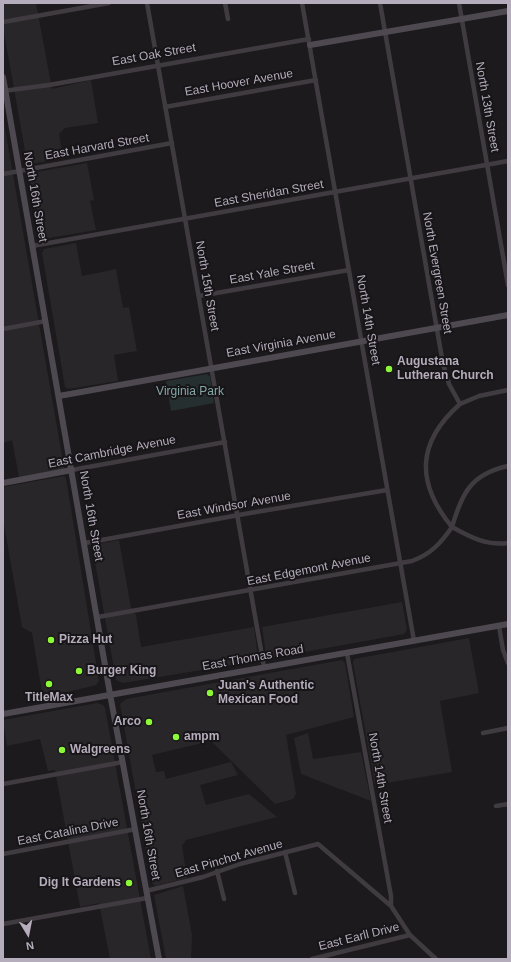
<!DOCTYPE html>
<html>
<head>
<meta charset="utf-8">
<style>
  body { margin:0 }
  #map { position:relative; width:511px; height:962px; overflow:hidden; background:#1c1a1c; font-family:Helvetica,sans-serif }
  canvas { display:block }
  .frame { position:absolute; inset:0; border:4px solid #b5acbc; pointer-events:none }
  .north { position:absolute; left:8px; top:914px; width:40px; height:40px; -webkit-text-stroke:3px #171517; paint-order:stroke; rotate:170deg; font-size:11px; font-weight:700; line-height:16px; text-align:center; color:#b5acbc }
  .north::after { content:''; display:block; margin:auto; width:14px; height:18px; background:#b5acbc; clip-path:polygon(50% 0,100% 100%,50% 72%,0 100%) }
</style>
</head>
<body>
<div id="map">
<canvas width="511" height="962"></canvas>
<div class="frame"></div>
<div class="north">N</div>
</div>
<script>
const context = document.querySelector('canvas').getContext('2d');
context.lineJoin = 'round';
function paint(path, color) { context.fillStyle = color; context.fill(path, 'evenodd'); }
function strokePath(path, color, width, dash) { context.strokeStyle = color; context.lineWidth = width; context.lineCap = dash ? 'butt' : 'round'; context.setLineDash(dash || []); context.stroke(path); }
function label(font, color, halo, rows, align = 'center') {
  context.font = font + ' Helvetica,sans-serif'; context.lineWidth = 4; context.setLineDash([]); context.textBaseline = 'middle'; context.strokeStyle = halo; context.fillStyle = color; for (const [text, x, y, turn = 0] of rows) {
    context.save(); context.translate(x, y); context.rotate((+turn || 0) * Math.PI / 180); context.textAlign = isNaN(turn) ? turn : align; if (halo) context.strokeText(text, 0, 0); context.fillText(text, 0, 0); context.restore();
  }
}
paint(new Path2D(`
  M3,3h33l16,86 39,-9 7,43 -33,5 -6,6 4,24 -32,6 -4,-2 -24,-135z
  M3,117l61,350v2l-45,8 -7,-37 -9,3z
  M87,163l7,37 -4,1 6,29 -53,9 -4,-2 -10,-60 2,-4z
  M76,243l6,33 34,-7 7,39 6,-1 8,44 -23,4 4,26 -50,8 -3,-2 -23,-134 2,-4z
  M64,476l2,2 33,203 -3,4 -53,13 -11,-65 -10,-6 -19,-108v-32z
  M119,540l12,68 5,7 5,32 113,-20 4,31 -2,3 -133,22 -7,-3 -24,-135z
  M402,602l5,28 -3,4 -133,24 -5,-4 -4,-27z
  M469,638l10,55 -39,8 12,71 -77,13 -22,-122 1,-4z
  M342,660l3,3 9,54 -68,18 10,59 -3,5 -18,5 -64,-63 -59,14 4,17 8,-1 2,8 65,-17 7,13 -38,10 6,20 43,-11 28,23 -91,23 -4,6 5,32 -32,8 -3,-3 -32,-179 6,-5z
  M97,703l6,2 2,3 46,251h-41l-11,-56 -19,4 -25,-137 -7,1 -8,-32 -33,7 -4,-26z
  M308,733l5,26 48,-7 10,49 -70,-27 -7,-36z
  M183,886l9,49 -1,24h-25l-12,-64z`), '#292629');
paint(new Path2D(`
  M207,374l3,3 4,26 -43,8 -5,-30z`), '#252f30');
strokePath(new Path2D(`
  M147,3l117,664
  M225,3l3,16
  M302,3l112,638
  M380,3l63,361 6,20 11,20c-44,39 -44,79 -8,123
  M459,3l49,282
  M3,22l106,-19
  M3,91l46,-6 260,-46
  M165,107l151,-27
  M3,174l169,-31
  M32,246l476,-85
  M199,296l150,-26
  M3,329l43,-8
  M460,404l19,-8 29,-6
  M72,470l153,-28
  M452,527c10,-34 19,-53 56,-61
  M85,543l165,-30 137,-23
  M98,617l314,-56c19,-7 29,-18 40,-34 18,10 35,19 56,16
  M499,626l4,24 5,13
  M347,653l44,243v10
  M483,733l25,-5
  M3,784l120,-22
  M496,806l12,-2
  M285,852l10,41
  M3,854l133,-25
  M217,871l7,28
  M146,891l57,-14 37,-13 78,-20 73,62 19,29 26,24
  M3,924l144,-26
  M312,959l98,-24`), '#403b41', 4.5);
strokePath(new Path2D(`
  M310,45l198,-34
  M3,77l107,617 49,265
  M59,396l449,-81
  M3,483l69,-13
  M3,714l505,-90`), '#4e4951', 6);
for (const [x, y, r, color] of [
  [389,369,4,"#8df837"],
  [51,640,4,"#8df837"],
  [79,671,4,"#8df837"],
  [49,684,4,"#8df837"],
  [210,693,4,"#8df837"],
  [149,722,4,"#8df837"],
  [176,737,4,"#8df837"],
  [62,750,4,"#8df837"],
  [129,883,4,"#8df837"]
]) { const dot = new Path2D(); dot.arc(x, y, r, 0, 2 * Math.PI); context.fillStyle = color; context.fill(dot); strokePath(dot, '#171517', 1.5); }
label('12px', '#b5acbc', '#171517', [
  ["East Oak Street",154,55,-10],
  ["East Hoover Avenue",239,83,-10],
  ["North 13th Street",487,107,80],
  ["East Harvard Street",97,147,-10],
  ["East Sheridan Street",269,194,-10],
  ["North 16th Street",35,197,80],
  ["East Yale Street",272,273,-10],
  ["North Evergreen Street",437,273,80],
  ["North 15th Street",207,286,80],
  ["North 14th Street",368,320,80],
  ["East Virginia Avenue",281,344,-10],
  ["East Cambridge Avenue",112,452,-11],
  ["East Windsor Avenue",234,506,-10],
  ["North 16th Street",91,516,80],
  ["East Edgemont Avenue",309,570,-11],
  ["East Thomas Road",253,658,-10],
  ["North 14th Street",380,778,80],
  ["East Catalina Drive",68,832,-11],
  ["North 16th Street",148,835,80],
  ["East Pinchot Avenue",229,859,-16],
  ["East Earll Drive",359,937,-14]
]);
label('bold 12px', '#b5acbc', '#171517', [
  ["Augustana",397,362],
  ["Lutheran Church",397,376],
  ["Pizza Hut",59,640],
  ["Burger King",87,671],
  ["Juan's Authentic",218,686],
  ["Mexican Food",218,700],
  ["TitleMax",49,698,"center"],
  ["Arco",141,722,"right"],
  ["ampm",184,737],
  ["Walgreens",70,750],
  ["Dig It Gardens",121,883,"right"]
], 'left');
label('12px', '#83a7a6', '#171517', [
  ["Virginia Park",190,392]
]);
</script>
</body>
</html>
